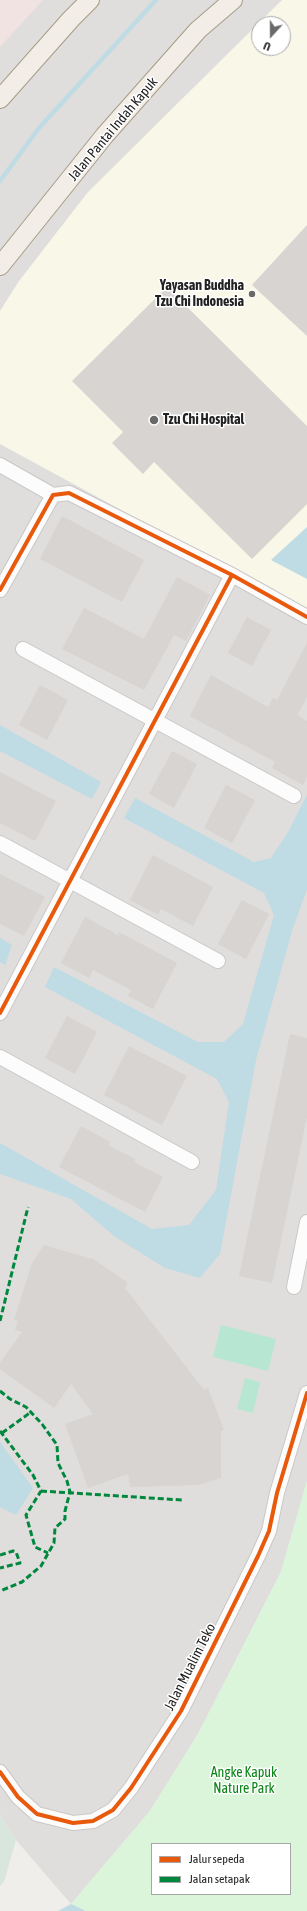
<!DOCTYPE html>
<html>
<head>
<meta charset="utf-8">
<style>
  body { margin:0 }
  #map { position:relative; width:307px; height:1911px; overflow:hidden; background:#f0eeeb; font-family:"Asap Condensed",sans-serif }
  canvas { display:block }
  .legend { position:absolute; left:151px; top:1843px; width:140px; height:52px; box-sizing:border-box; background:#fff; border:1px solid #a7a7a7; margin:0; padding:5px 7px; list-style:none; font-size:12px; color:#222 }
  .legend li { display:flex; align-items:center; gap:8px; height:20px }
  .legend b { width:20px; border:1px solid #a7a7a7 }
  .north { position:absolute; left:251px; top:16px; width:40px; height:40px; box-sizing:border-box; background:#fff; border:1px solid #a7a7a7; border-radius:50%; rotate:201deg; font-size:11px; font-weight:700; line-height:16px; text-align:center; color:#222 }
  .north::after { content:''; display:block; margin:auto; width:14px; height:18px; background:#6a6968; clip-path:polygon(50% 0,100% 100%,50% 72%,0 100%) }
</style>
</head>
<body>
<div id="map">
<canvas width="307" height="1911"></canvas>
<ul class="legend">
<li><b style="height:5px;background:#e8590c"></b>Jalur sepeda</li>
<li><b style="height:5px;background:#00873e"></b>Jalan setapak</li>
</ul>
<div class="north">U</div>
</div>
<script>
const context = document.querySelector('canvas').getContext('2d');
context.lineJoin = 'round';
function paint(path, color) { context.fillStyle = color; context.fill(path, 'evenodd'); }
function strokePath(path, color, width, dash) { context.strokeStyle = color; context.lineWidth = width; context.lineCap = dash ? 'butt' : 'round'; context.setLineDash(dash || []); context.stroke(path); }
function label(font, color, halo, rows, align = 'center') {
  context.font = font + ' "Asap Condensed",sans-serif'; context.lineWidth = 3; context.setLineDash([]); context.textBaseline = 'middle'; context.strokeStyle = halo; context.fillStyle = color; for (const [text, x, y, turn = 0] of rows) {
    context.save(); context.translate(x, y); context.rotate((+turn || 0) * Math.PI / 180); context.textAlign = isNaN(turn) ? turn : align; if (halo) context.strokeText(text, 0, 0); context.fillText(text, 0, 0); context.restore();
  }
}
paint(new Path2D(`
  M0,0h307v1481l-26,91 -83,162 -48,77 -79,93 -55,-64 -16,-26zM259,24h24v24h-24z`), '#dfdedc');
paint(new Path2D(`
  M0,0h43l-43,47z`), '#f1e3e1');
paint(new Path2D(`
  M282,0h25v611l-307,-167v-133l19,-30 69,-89zM259,24h24v24h-24z`), '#f8f7e8');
paint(new Path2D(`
  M0,1814l16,26 -12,42 -4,4z`), '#d9e6de');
paint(new Path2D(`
  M307,1481v430h-222l-14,-7 79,-93 48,-77 83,-162zM152,1844h138v50h-138z`), '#daf5da');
paint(new Path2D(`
  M221,1325l55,14 -8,32 -55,-14z
  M245,1378l15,4 -7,31 -16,-4z`), '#b7e6d2');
paint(new Path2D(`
  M307,527v52l-36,-19z
  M0,725l101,57 -9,17 -92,-48z
  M307,795v94l-15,42 -36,129 -36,194 -20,24 -35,-10 -51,-32 -43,-37 -71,-25v-31l152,86 37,-4 27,-35 13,-88 -12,-23 -172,-92 9,-20 144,75h26l19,-18 31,-109 -10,-22 -140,-75 11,-20 119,64 17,-4 17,-26z
  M0,938l12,7 -7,20 -5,-3z
  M0,1442l33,46 -17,27 -16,-8z
  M71,1904l13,6 1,1h-27z`), '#bfdbe3');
strokePath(new Path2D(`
  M0,181l39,-53 117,-128`), '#bfdbe3', 4.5);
paint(new Path2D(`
  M307,225v111l-55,-51z
  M167,287l140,139v78l-55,55 -98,-97 -11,12 -31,-31 11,-11 -51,-51z
  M62,516l82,44 -22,42 -82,-43z
  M177,577l33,18 -24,46 -12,-6 -30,55 -82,-41 22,-41 60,31z
  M247,617l24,13 -19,36 -24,-13z
  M307,643v54l-10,18 10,6v56l-4,8 -31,-17 3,-6 -85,-46 21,-41 57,32 5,-9 4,2z
  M40,685l28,15 -21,40 -28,-15z
  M172,751l25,13 -23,44 -25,-14z
  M0,772l56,29 -21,40 -35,-18z
  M226,785l29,15 -23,43 -28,-15z
  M153,855l60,32 -20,39 -32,-17 -3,6 -28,-15z
  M0,874l45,23 -21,39 -24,-12z
  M242,900l27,14 -23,45 -28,-15z
  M85,917l33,18 1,-3 58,31 -24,46 -25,-13 3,-6 -38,-20 -4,8 -28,-15z
  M67,1016l30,16 -22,42 -30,-16z
  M290,1034l17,4v79l-35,166 -33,-7z
  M129,1046l58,30 -25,49 -58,-30z
  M81,1126l29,16 -2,3 27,14 -1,3 29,15 -18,35 -86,-45z
  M44,1245l47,14 1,-1 36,25 -3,5 79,102 4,-2 16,42 -3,1v47l-23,7 -68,2 -2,-13 -40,14 -23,-64 28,-10 -22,-30 -17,24 -54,-39v-6l22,-31 -7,-2 3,-9 -4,-1 18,-57z`), '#d7d4d2');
const minor = new Path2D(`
  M0,465l53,30
  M0,590l53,-95 16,-2 163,82
  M23,649l271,147
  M0,843l218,118
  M0,1013l232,-438 75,42
  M0,1057l192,105
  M294,1287l13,-65
  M0,1772l18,25 19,17 36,9 20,-2 20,-11 18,-22 50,-77 77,-155 11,-25 8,-38 30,-100`);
const major = new Path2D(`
  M0,99l71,-80 19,-19
  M0,266l105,-131 93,-105 35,-30`);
strokePath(minor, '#c9c8c7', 16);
strokePath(major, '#a79c86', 20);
strokePath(minor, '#fdfcfc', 14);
strokePath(major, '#f3ede7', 18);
strokePath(new Path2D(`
  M0,1321l28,-114
  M0,1391l10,8 16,8 16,17 15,21 1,18 9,18 3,11 -5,19v8l-10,9 -1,15 -13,23 -19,16 -22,9
  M0,1431l33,44 8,16 -15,24 9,32 13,6
  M2,1433l29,-21
  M41,1491l141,9
  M0,1555l13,-4 3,1 4,11 -20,5`), '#00873e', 3, [6, 3]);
strokePath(new Path2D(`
  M0,590l53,-95 16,-2 163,82
  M0,1013l232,-438 75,42
  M0,1772l18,25 19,17 36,9 20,-2 20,-11 18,-22 50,-77 77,-155 11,-25 8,-38 30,-100`), '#e8590c', 4);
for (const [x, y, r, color] of [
  [252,294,4,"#6a6968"],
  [154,420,5,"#6a6968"]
]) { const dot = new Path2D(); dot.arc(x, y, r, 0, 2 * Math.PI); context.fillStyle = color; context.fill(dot); strokePath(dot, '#fff', 1.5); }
label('14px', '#222', '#fff', [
  ["Jalan Pantai Indah Kapuk",113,129,-50],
  ["Jalan Mualim Teko",190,1667,-63]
]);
label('bold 14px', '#222', '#fff', [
  ["Yayasan Buddha",244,286],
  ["Tzu Chi Indonesia",244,302],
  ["Tzu Chi Hospital",163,420,"left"]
], 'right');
label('14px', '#0c8416', '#fff', [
  ["Angke Kapuk",244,1773],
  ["Nature Park",244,1789]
]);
</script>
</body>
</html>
